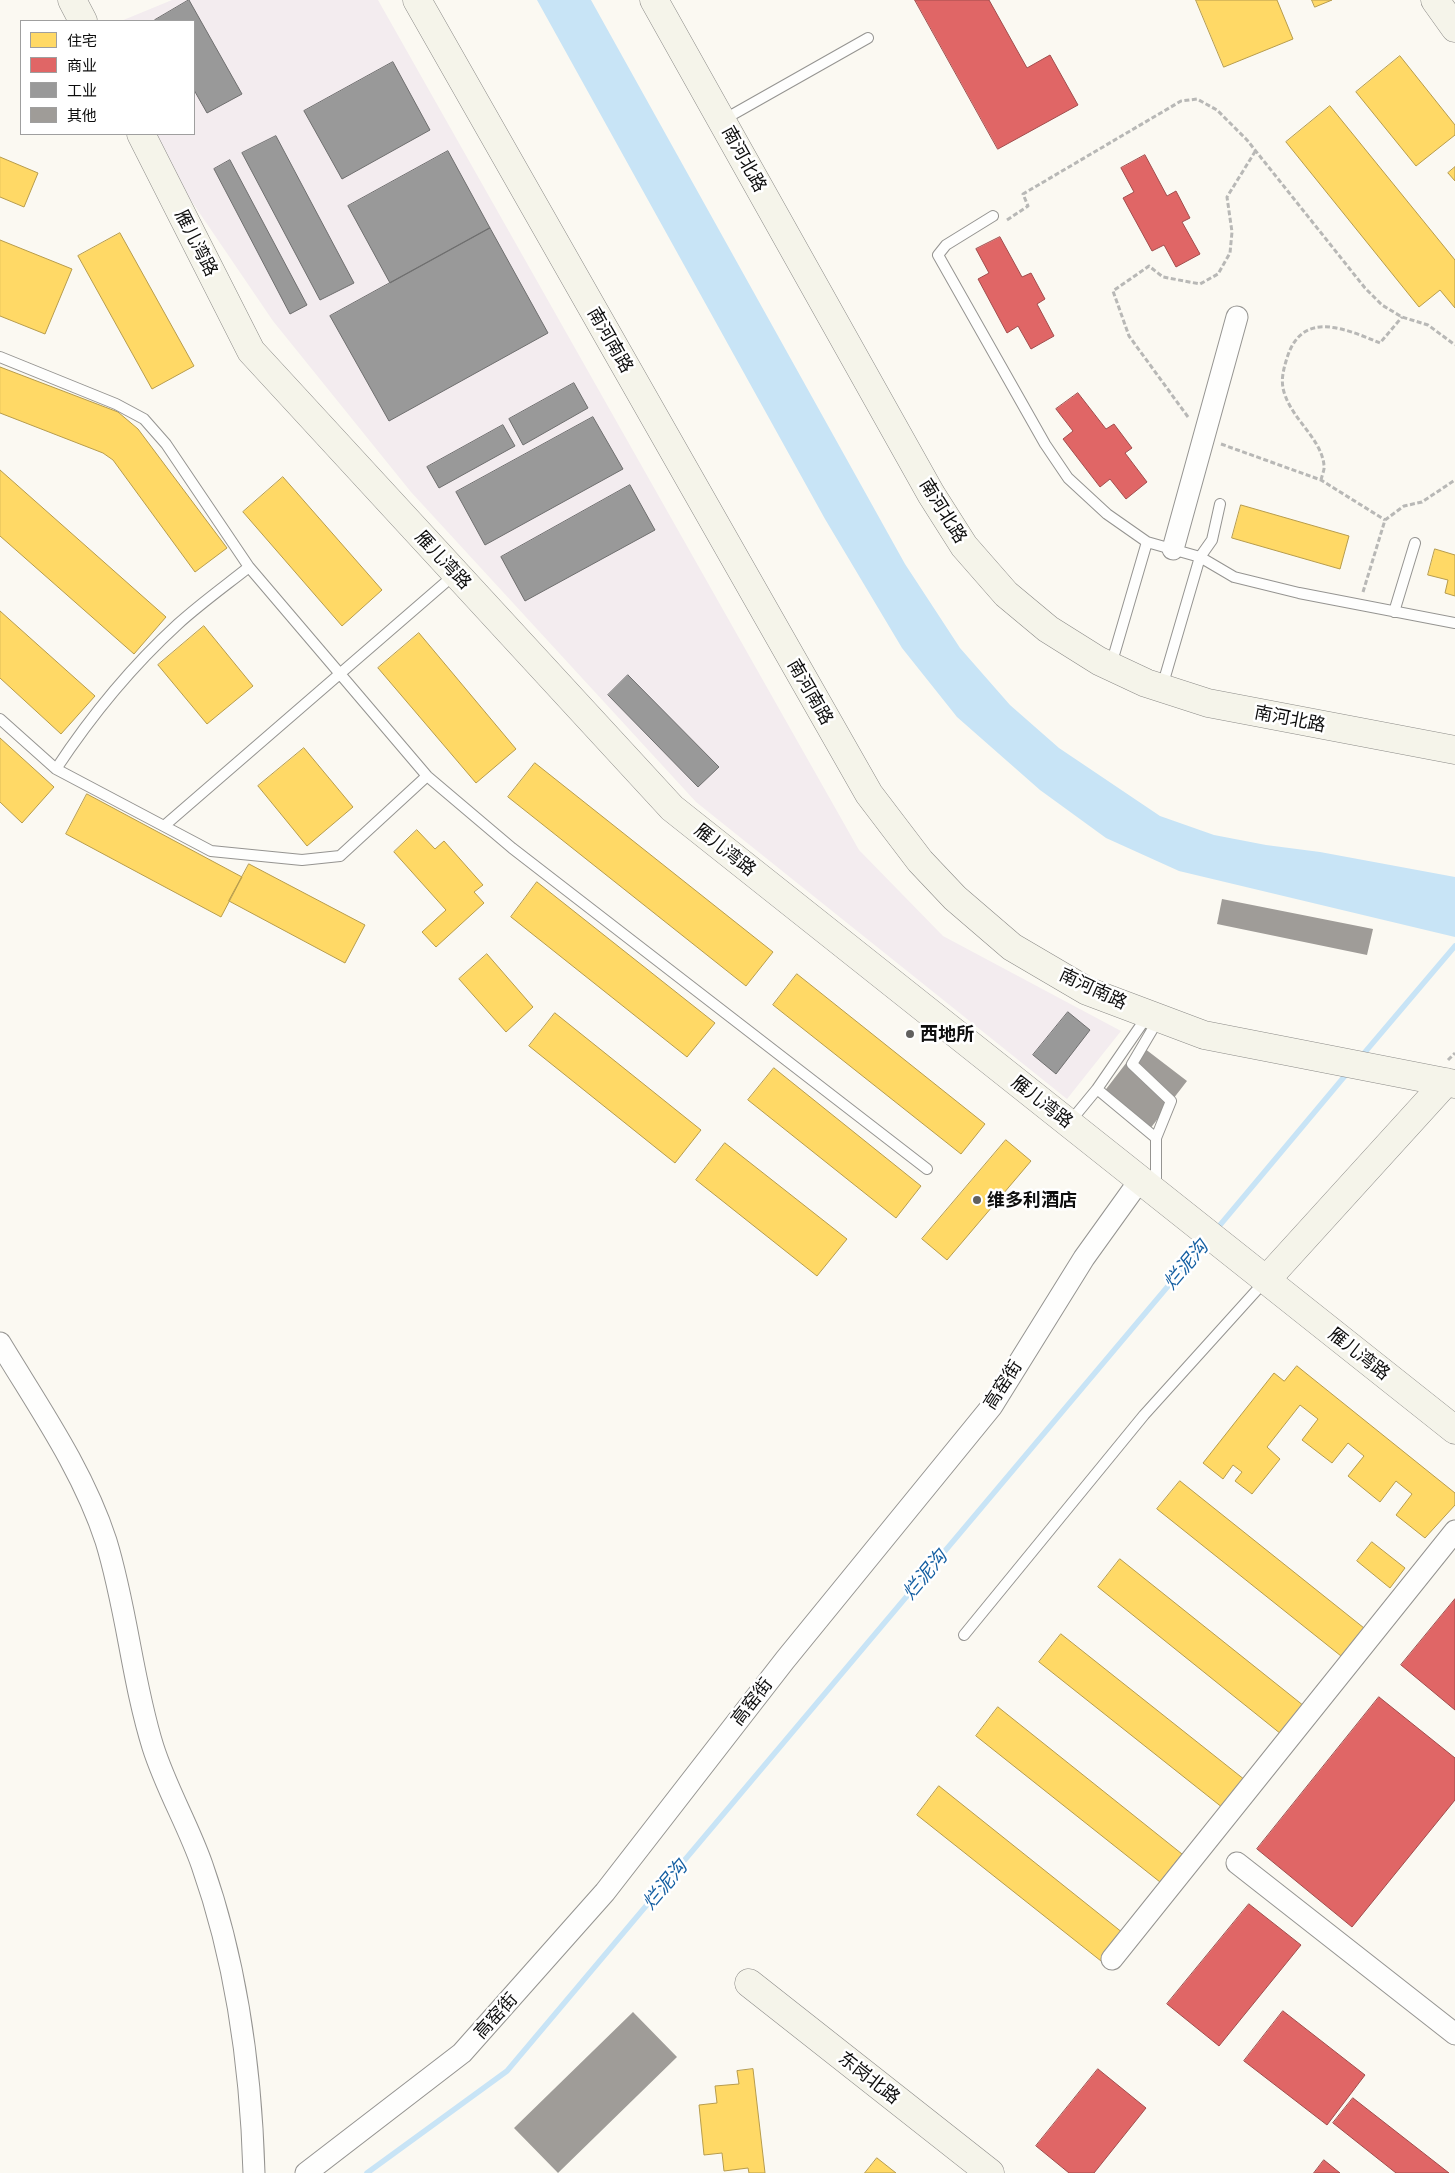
<!DOCTYPE html>
<html>
<head>
<meta charset="utf-8">
<style>
  body { margin:0 }
  #map { position:relative; width:1455px; height:2173px; overflow:hidden; background:#fbf9f2; font-family:"Playfair Display","Noto Sans SC",serif }
  canvas { display:block }
  .legend { position:absolute; left:20px; top:20px; width:175px; height:115px; box-sizing:border-box; background:#fff; border:1px solid #9f9f9f; margin:0; padding:6px 9px; list-style:none; font-size:15px; color:#0e0e0e }
  .legend li { display:flex; align-items:center; gap:10px; height:25px }
  .legend b { width:25px; border:1px solid #9f9f9f }
</style>
</head>
<body>
<div id="map">
<canvas width="1455" height="2173"></canvas>
<ul class="legend">
<li><b style="height:14px;background:#ffd966"></b>住宅</li>
<li><b style="height:14px;background:#e06666"></b>商业</li>
<li><b style="height:14px;background:#999"></b>工业</li>
<li><b style="height:14px;background:#9f9c98"></b>其他</li>
</ul>
</div>
<script>
const context = document.querySelector('canvas').getContext('2d');
context.lineJoin = 'round';
function paint(path, color) { context.fillStyle = color; context.fill(path, 'evenodd'); }
function strokePath(path, color, width, dash) { context.strokeStyle = color; context.lineWidth = width; context.lineCap = dash ? 'butt' : 'round'; context.setLineDash(dash || []); context.stroke(path); }
function label(font, color, halo, rows, align = 'center') {
  context.font = font + ' "Playfair Display","Noto Sans SC",serif'; context.lineWidth = 5; context.setLineDash([]); context.textBaseline = 'middle'; context.strokeStyle = halo; context.fillStyle = color; for (const [text, x, y, turn = 0] of rows) {
    context.save(); context.translate(x, y); context.rotate((+turn || 0) * Math.PI / 180); context.textAlign = isNaN(turn) ? turn : align; if (halo) context.strokeText(text, 0, 0); context.fillText(text, 0, 0); context.restore();
  }
}
paint(new Path2D(`
  M172,0h206l481,850 84,86 178,95 -54,68 -371,-297 -285,-310 -138,-171 -102,-150 -15,-37h38v-113h-73z`), '#f3ecef');
paint(new Path2D(`
  M537,0h54l314,564 55,84 50,57 49,43 101,68 54,19 52,10 54,7 135,25v60l-276,-66 -73,-33 -66,-48 -83,-73 -55,-69 -77,-129z`), '#c8e4f6');
const homes = new Path2D(`
  M1196,0h81l16,39 -69,28z
  M1312,0h20l-17,7z
  M1400,56l55,69v10l-39,31 -60,-74z
  M1330,106l125,154v48l-15,-18 -21,17 -133,-165z
  M0,157l38,16 -14,34 -24,-10z
  M1455,167v14l-7,-8z
  M120,233l74,133 -42,23 -74,-133z
  M0,240l72,29 -27,65 -45,-18z
  M0,367l118,45 20,17 89,119 -32,24 -82,-112 -10,-7 -103,-40z
  M0,470l166,147 -32,37 -134,-118z
  M283,477l99,113 -40,36 -99,-114z
  M1241,505l108,31 -9,33 -108,-31z
  M1435,549l20,6v41l-10,-3 3,-13 -20,-5z
  M0,611l95,85 -34,38 -61,-56z
  M204,626l49,60 -46,38 -49,-59z
  M419,633l97,116 -40,34 -98,-115z
  M0,738l54,49 -32,36 -22,-21z
  M304,748l49,59 -46,39 -49,-60z
  M535,763l238,189 -27,34 -238,-189z
  M87,794l155,83 -21,40 -155,-83z
  M417,830l18,19 9,-8 39,44 -9,7 10,11 -48,44 -14,-15 24,-22 -52,-58z
  M249,864l116,61 -20,38 -116,-62z
  M537,882l178,141 -28,34 -176,-140z
  M487,954l46,53 -27,25 -47,-53z
  M797,974l188,150 -24,30 -188,-149z
  M555,1013l146,117 -26,33 -146,-117z
  M774,1068l147,118 -25,32 -148,-118z
  M1006,1140l25,21 -84,99 -25,-21z
  M725,1143l122,96 -30,37 -121,-96z
  M1297,1366l158,127v12l-30,33 -29,-23 16,-21 -16,-13 -16,21 -32,-26 16,-20 -16,-13 -16,20 -30,-23 16,-21 -18,-14 -33,42 13,12 -28,35 -17,-13 7,-9 -9,-7 -10,14 -20,-16 71,-90 10,8z
  M1180,1481l184,147 -23,28 -184,-147z
  M1372,1542l33,26 -15,20 -33,-27z
  M1120,1559l184,147 -23,28 -183,-147z
  M1061,1634l184,146 -22,28 -184,-146z
  M998,1707l184,147 -22,28 -184,-146z
  M939,1786l184,147 -22,28 -184,-146z
  M753,2069l12,104h-16l-1,-5 -24,3 -2,-18 -18,2 -5,-50 18,-2 -2,-17 24,-2 -2,-13z
  M877,2158l19,15h-31z`);
paint(homes, '#ffd966');
strokePath(homes, '#b79c4c', 1);
const shops = new Path2D(`
  M915,0h74l38,68 23,-13 28,50 -80,44z
  M1145,155l22,41 9,-5 14,27 -8,4 18,32 -24,13 -12,-22 -12,6 -29,-53 11,-6 -13,-24z
  M1000,237l22,40 9,-4 14,26 -8,5 17,32 -23,13 -13,-23 -11,7 -29,-54 11,-6 -13,-24z
  M1078,393l28,36 8,-5 18,24 -7,5 22,29 -21,17 -16,-20 -10,8 -37,-48 10,-8 -17,-22z
  M1455,1599v111l-54,-45z
  M1379,1697l76,61v42l-103,127 -95,-78z
  M1249,1904l52,41 -82,101 -52,-42z
  M1283,2011l82,64 -38,50 -83,-64z
  M1098,2069l48,39 -52,65h-25l-33,-27z
  M1353,2098l96,75h-53l-63,-50z
  M1324,2160l16,13h-26z`);
paint(shops, '#e06666');
strokePath(shops, '#a14c4c', 1);
const industry = new Path2D(`
  M189,0l53,94 -35,19 -13,-23v-69h-38l-1,-1z
  M393,62l37,68 -88,49 -38,-68z
  M276,136l78,147 -34,17 -78,-147z
  M448,151l42,77 -100,55 -42,-77z
  M230,160l77,145 -17,9 -76,-145z
  M490,228l58,105 -159,88 -59,-105z
  M574,383l14,25 -65,37 -14,-26z
  M593,417l30,52 -138,76 -29,-53z
  M503,425l12,21 -76,42 -12,-21z
  M630,485l25,45 -130,71 -24,-44z
  M628,675l91,92 -21,20 -90,-92z
  M1068,1012l22,18 -34,44 -23,-19z`);
paint(industry, '#999');
strokePath(industry, '#6f6f6f', 1);
strokePath(new Path2D(`
  M1360,1058l95,-112
  M1215,1231l134,-160
  M367,2173l140,-102 699,-830`), '#c8e4f6', 5.5);
paint(new Path2D(`
  M1222,899l151,30 -6,26 -150,-31z
  M1140,1045l47,36 -41,53 -46,-37z
  M633,2012l44,45 -119,116 -44,-45z`), '#9f9c98');
const lane = new Path2D(`
  M723,120l145,-82
  M993,216l-47,29 -8,10 107,189 23,34 39,36 40,28 53,15 34,20 65,16 156,30
  M0,357l116,47 28,15 22,25 83,123 178,209 85,72 415,321
  M1394,612l21,-69
  M1111,665l36,-123
  M1162,687l38,-130 12,-17 8,-36
  M0,719l56,50 155,82 91,9 38,-4 87,-80
  M56,769c35,-53 75,-102 122,-145 22,-20 47,-38 71,-57
  M164,826l290,-251
  M1148,1015l-51,74 59,49 15,-37 -39,-37 26,-44
  M1069,1123l28,-34
  M1156,1138v49
  M964,1635l180,-220 121,-134`);
const street = new Path2D(`
  M1173,549l64,-232
  M0,1343c38,63 83,127 106,198 21,68 26,139 47,206 13,41 35,78 49,118 35,99 49,204 52,308
  M1237,1863l218,171
  M1112,1959l343,-428
  M306,2173l156,-120 143,-161 180,-232 207,-254 92,-148 56,-78`);
const secondary = new Path2D(`
  M72,0l11,21
  M417,0l452,794 51,67 35,37 57,49 75,44 117,44 251,49
  M654,0l277,494 33,52 42,48 42,35 51,32 47,22 62,20 247,47
  M1435,0l20,28
  M141,134l110,217 421,457 783,622
  M1266,1280l180,-198
  M749,1983l241,190`);
strokePath(lane, '#959491', 12);
strokePath(street, '#959491', 23);
strokePath(secondary, '#8b8a87', 29);
strokePath(new Path2D(`
  M1007,220l21,-14 -5,-12 158,-93 16,-2 20,11 30,30 118,148 17,17 20,12 26,8 27,20
  M1188,417l-59,-81 -16,-45 36,-25 14,11 37,7 18,-10 12,-21 2,-21 -5,-35 29,-47
  M1221,444l100,36 64,40
  M1321,480c1,-5 4,-11 3,-15 -3,-26 -30,-44 -39,-70 -5,-13 -2,-24 2,-37 15,-49 59,-29 93,-15l22,-26
  M1363,592l22,-72 19,-14 18,-4 33,-22
  M1448,1060l7,-7`), '#b8b8b6', 3, [5, 2.5]);
strokePath(lane, '#fefefd', 10);
strokePath(street, '#fefefd', 21);
strokePath(secondary, '#f5f4ea', 28);
for (const [x, y, r, color] of [
  [910,1034,5,"#61605e"],
  [977,1200,5,"#61605e"]
]) { const dot = new Path2D(); dot.arc(x, y, r, 0, 2 * Math.PI); context.fillStyle = color; context.fill(dot); strokePath(dot, '#fff', 2); }
label('18px', '#0e0e0e', '#fff', [
  ["南河北路",744,159,61],
  ["雁儿湾路",196,243,63],
  ["南河南路",610,340,60],
  ["南河北路",943,511,58],
  ["雁儿湾路",443,560,47],
  ["南河南路",810,692,60],
  ["南河北路",1290,719,11],
  ["雁儿湾路",725,850,38],
  ["南河南路",1093,989,25],
  ["雁儿湾路",1042,1102,38],
  ["雁儿湾路",1359,1354,38],
  ["高窑街",1003,1385,-57],
  ["高窑街",752,1702,-52],
  ["高窑街",496,2016,-48],
  ["东岗北路",869,2078,38]
]);
label('bold 18px', '#0e0e0e', '#fff', [
  ["西地所",920,1034],
  ["维多利酒店",987,1200]
], 'left');
label('italic 19px', '#145fa2', '#fff', [
  ["烂泥沟",1186,1265,-50],
  ["烂泥沟",925,1575,-50],
  ["烂泥沟",665,1885,-50]
]);
</script>
</body>
</html>
